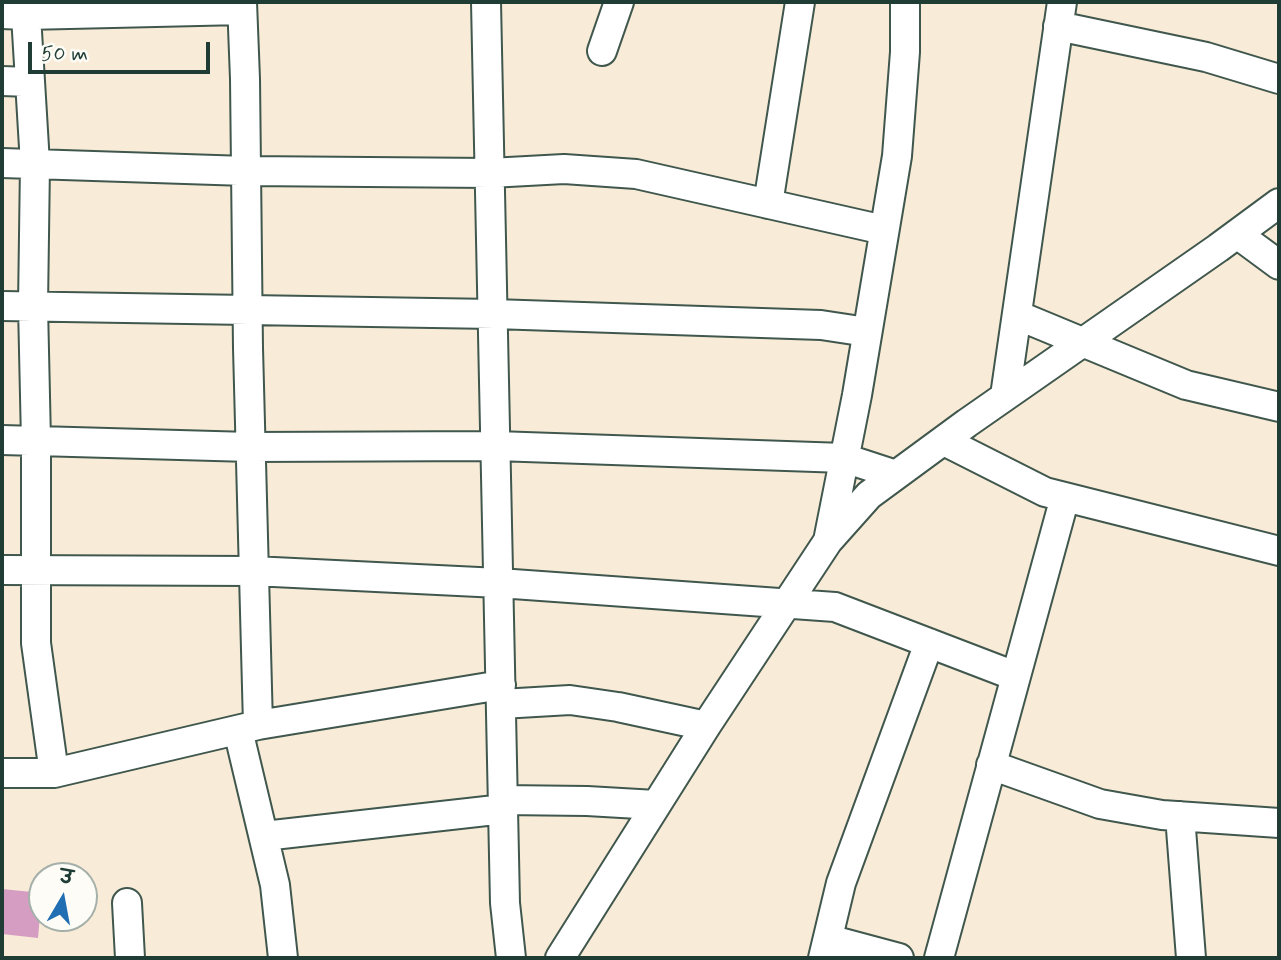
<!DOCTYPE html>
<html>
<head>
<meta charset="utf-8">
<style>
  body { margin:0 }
  #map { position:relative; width:1281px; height:960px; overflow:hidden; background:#f8ebd8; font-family:Mynerve,"Playpen Sans Deva",sans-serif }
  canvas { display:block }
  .frame { position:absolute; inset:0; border:4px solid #1f3d34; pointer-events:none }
  .north { position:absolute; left:28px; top:862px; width:70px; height:70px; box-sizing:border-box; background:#fdfcf7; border:2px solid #a4b0a9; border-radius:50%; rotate:10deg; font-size:19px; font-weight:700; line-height:28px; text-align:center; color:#1f3d34 }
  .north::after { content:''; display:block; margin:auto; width:24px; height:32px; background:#1f6fb2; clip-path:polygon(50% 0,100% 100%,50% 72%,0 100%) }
  .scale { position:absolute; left:28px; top:42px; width:182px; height:32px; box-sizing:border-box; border:4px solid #1f3d34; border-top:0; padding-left:9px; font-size:21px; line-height:24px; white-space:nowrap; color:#1f3d34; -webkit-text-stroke:5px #fdfcf7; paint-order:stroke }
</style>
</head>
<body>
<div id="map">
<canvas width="1281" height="960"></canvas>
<div class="frame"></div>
<div class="north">उ</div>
<div class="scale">50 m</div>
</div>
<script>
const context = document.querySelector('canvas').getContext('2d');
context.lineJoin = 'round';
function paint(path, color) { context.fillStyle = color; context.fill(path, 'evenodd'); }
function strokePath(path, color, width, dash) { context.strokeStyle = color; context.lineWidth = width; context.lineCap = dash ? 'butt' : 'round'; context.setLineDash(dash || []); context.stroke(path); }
paint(new Path2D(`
  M2,889l40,4 -4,45 -36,-4z`), '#d69dc3');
const minor = new Path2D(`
  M242,2l3,77 3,269 10,377
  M486,2l19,901 6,55
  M2,14l24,1 216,-5
  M26,15l9,149 -2,142 3,135v202l18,130
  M1058,26l148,31 73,22
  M602,51l17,-49
  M2,81l28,1
  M2,163l244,8 244,2 74,-4 72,5 248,56
  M768,204l32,-202
  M1237,234l42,31
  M2,306l492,8 327,11 46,7
  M1017,315l169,70 93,22
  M1005,396l57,-394
  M2,440l248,7 246,-1 348,12 52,17
  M944,441l101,51 234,59
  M828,541l29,-146 40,-239 8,-104v-50
  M2,570l251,1 246,12 336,24 180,69
  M501,704l69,-4 48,7 88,19
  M238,730l37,155 8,73
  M991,765l109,39 62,11 117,8
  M2,773h52l204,-48 243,-40
  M503,800l84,1 69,4
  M1180,816l11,142
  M264,836l240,-27
  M127,903l3,55
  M828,939l71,19
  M560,958l146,-232 122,-185 41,-46 98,-72 251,-175 61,-45
  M823,958l18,-75 88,-240
  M939,958l126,-461`);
strokePath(minor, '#40574d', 32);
strokePath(minor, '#fff', 28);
</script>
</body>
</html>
